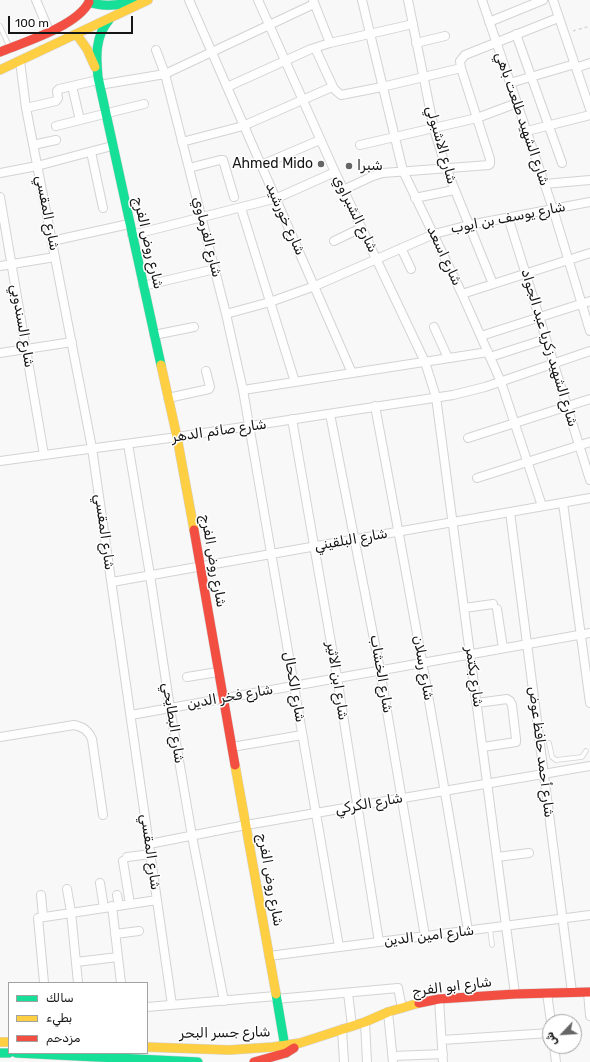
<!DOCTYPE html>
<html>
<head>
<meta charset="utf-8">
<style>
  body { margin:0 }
  #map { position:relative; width:590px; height:1062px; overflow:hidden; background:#f8f8f8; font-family:Rubik,Vazirmatn,sans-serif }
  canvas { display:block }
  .legend { position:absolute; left:8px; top:982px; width:140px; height:72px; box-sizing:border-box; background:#fff; border:1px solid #a2a2a2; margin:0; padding:5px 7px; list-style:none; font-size:12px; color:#161617 }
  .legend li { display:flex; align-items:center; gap:8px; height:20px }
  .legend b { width:20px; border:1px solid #a2a2a2 }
  .north { position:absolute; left:542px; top:1014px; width:40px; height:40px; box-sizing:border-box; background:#fff; border:1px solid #a2a2a2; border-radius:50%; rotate:245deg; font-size:11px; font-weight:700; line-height:16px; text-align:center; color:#161617 }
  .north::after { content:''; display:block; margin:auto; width:14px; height:18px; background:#656566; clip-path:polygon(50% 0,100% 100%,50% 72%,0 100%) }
  .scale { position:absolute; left:8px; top:16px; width:125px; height:18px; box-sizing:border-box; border:2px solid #161617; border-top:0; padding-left:5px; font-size:12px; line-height:14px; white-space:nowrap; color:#161617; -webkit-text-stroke:3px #fff; paint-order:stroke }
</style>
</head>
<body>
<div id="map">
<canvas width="590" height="1062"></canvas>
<ul class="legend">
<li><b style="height:5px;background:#16e098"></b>سالك</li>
<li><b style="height:5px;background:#ffcf43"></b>بطيء</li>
<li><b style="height:5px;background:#f24e42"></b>مزدحم</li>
</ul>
<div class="north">ش</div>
<div class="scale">100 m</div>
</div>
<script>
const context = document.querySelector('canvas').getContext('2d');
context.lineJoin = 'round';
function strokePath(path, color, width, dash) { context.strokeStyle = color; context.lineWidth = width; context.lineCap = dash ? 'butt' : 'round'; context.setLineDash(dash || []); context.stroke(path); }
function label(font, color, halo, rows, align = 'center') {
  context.font = font + ' Rubik,Vazirmatn,sans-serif'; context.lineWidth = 3; context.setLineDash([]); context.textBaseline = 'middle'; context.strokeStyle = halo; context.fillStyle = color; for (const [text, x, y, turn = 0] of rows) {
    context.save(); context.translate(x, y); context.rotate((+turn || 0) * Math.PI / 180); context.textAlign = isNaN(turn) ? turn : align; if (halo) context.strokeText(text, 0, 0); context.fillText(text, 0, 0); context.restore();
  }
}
const lane = new Path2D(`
  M0,26l9,20
  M549,743l3,14 4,3 26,-3 4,-6
  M490,928l2,17`);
const street = new Path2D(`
  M36,0l13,31
  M189,0l163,373
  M258,0l77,172 90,190 11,35 79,597
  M313,0l17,43
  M362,0l41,171 59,123 39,88 41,124
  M408,0l26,129 12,39 47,116
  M482,0l71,209 37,122
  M553,0l37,109
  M489,22l54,-22
  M516,34l46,129
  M416,43l29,-7
  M315,48l19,41 7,6 41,-8 79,-19
  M156,50l9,24 61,240 17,76 96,557
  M20,61l6,47 66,340 80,557
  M576,68l14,-5
  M510,83l65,-19
  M99,85l66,-11 149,-70
  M72,86l8,34
  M227,87l84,-38 19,-6 83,-19
  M26,108l30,-7 2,-3 -1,-7 2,-2 39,-9
  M56,126l88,-22
  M527,131l63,-16
  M182,142l61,-16 89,-39
  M33,145l23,-5
  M360,145l117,-27 40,-15
  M91,152l12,56
  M261,165l59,-25
  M189,168l31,-8h3l11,37
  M0,173l37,-7 75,-20
  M544,184l46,-4
  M343,190l30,-14 10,-3 106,-8 1,-1v-5l-29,-91 -1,-7 5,-6 93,-37
  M0,197l44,258
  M415,198l39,-8
  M241,208l54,174
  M508,217l82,263
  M132,235l145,-37 58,-26
  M52,241l77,-17
  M334,241l27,-13
  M401,248l10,21
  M0,266l55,-9
  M143,286l72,-17
  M462,294l128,-41
  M226,314l44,-12 45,-16 119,-52 35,-9 121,-23
  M434,327l14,31
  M154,335l40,-8
  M481,336l109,-35
  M0,353l72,-11
  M490,357l56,-18
  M243,390l245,-38
  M168,398l41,-9 1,-2 -4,-16
  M375,406c33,175 65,350 93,525
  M330,414l50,256 45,266
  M292,419l45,258 42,265
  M468,438l122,-39
  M128,444l22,131 20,133 22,128 32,165
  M0,461l177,-24 276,-42 32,-8 105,-36
  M477,478l113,-36
  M563,503l27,200
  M510,512l62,480
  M112,582l478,-84
  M464,608l29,-4
  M497,609l6,39
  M187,677l31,-5
  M477,703l30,-4 3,2 2,4 4,34v3l-33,5
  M131,715l459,-82
  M0,737l74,-12c9,2 14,5 18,14l11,76
  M232,747l70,-12
  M149,844l97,-19 344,-59
  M127,857l24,-3
  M497,857l32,-4
  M123,861l7,43
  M100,883l4,25
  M67,889l4,23 7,71
  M41,895l2,22
  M117,895l2,11
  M112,906l9,77
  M115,934l24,-3
  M269,956l321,-41
  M76,962l42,-5
  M44,983l-6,-65 119,-18
  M588,992l2,24
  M348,993l4,33
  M547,993l4,29
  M276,999l122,-11 4,20
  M439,999l4,63
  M147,1007l129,-11
  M388,1012l5,50
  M365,1022l2,40
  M342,1029l2,33
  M442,1040l108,-7
  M554,1046l2,16
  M393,1056l50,-2`);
const fast = new Path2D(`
  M89,2c16,6 32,2 49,0
  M109,20c-14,16 -13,37 -11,57l63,288
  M276,994l10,59
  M0,1053h9
  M16,1053l182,9`);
const slow = new Path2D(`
  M77,35l10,14 8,18
  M0,70l148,-70
  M161,365l16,72 17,93
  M235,765l41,229
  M0,1042h9
  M147,1047l82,3 44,-3 27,-4 65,-21 23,-10 31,-9`);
const jam = new Path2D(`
  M0,52c25,-10 77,-26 89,-50
  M194,530l41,235
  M419,1003l20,-4 76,-5 75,-2
  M254,1062l32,-9 8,-5`);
strokePath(lane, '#d3d3d3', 5.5);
strokePath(street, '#d3d3d3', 10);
strokePath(fast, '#d3d3d3', 10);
strokePath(slow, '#d3d3d3', 10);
strokePath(jam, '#d3d3d3', 10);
strokePath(new Path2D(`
  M573,31l17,-5`), '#d8d8d9', 1.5, [3, 3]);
strokePath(lane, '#fefefe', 4);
strokePath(street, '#fefefe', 8);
strokePath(fast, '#16e098', 9);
strokePath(slow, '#ffcf43', 9);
strokePath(jam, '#f24e42', 9);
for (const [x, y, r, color] of [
  [321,164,4,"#656566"],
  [349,166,4,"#656566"]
]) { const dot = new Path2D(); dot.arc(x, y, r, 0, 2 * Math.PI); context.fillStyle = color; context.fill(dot); strokePath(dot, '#fff', 1.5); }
label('14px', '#161617', '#fff', [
  ["شارع الشهيد طلعت باهي",522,119,71],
  ["شارع الاشبولي",441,145,74],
  ["شارع المقسي",47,213,79],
  ["شارع الشبراوي",355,214,64],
  ["شارع يوسف بن ايوب",508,218,-11],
  ["شارع خورشيد",285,219,66],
  ["شارع الفرماوي",207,237,76],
  ["شارع روض الفرج",148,243,77],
  ["شارع اسعد",444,256,65],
  ["شارع السندوبي",22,326,80],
  ["شارع الشهيد زكريا عبد الجواد",549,348,73],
  ["شارع صائم الدهر",219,431,-8],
  ["شارع المقسي",104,532,82],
  ["شارع البلقيني",351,540,-10],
  ["شارع روض الفرج",213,561,80],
  ["شارع رسلان",423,668,80],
  ["شارع الخشاب",381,674,80],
  ["شارع بكتمر",474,677,82],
  ["شارع ابن الاثير",337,681,81],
  ["شارع الكحال",294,687,80],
  ["شارع فخر الدين",230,697,-10],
  ["شارع البطايحي",173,723,81],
  ["شارع أحمد حافظ عوض",541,752,83],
  ["شارع الكركي",369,804,-10],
  ["شارع المقسي",150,852,82],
  ["شارع روض الفرج",270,880,80],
  ["شارع امين الدين",429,936,-7],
  ["شارع ابو الفرج",452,987,-7],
  ["شارع جسر البحر",225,1033,-1]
]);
label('14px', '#161617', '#fff', [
  ["Ahmed Mido",313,164],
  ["شبرا",357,166,"left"]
], 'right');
</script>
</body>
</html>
